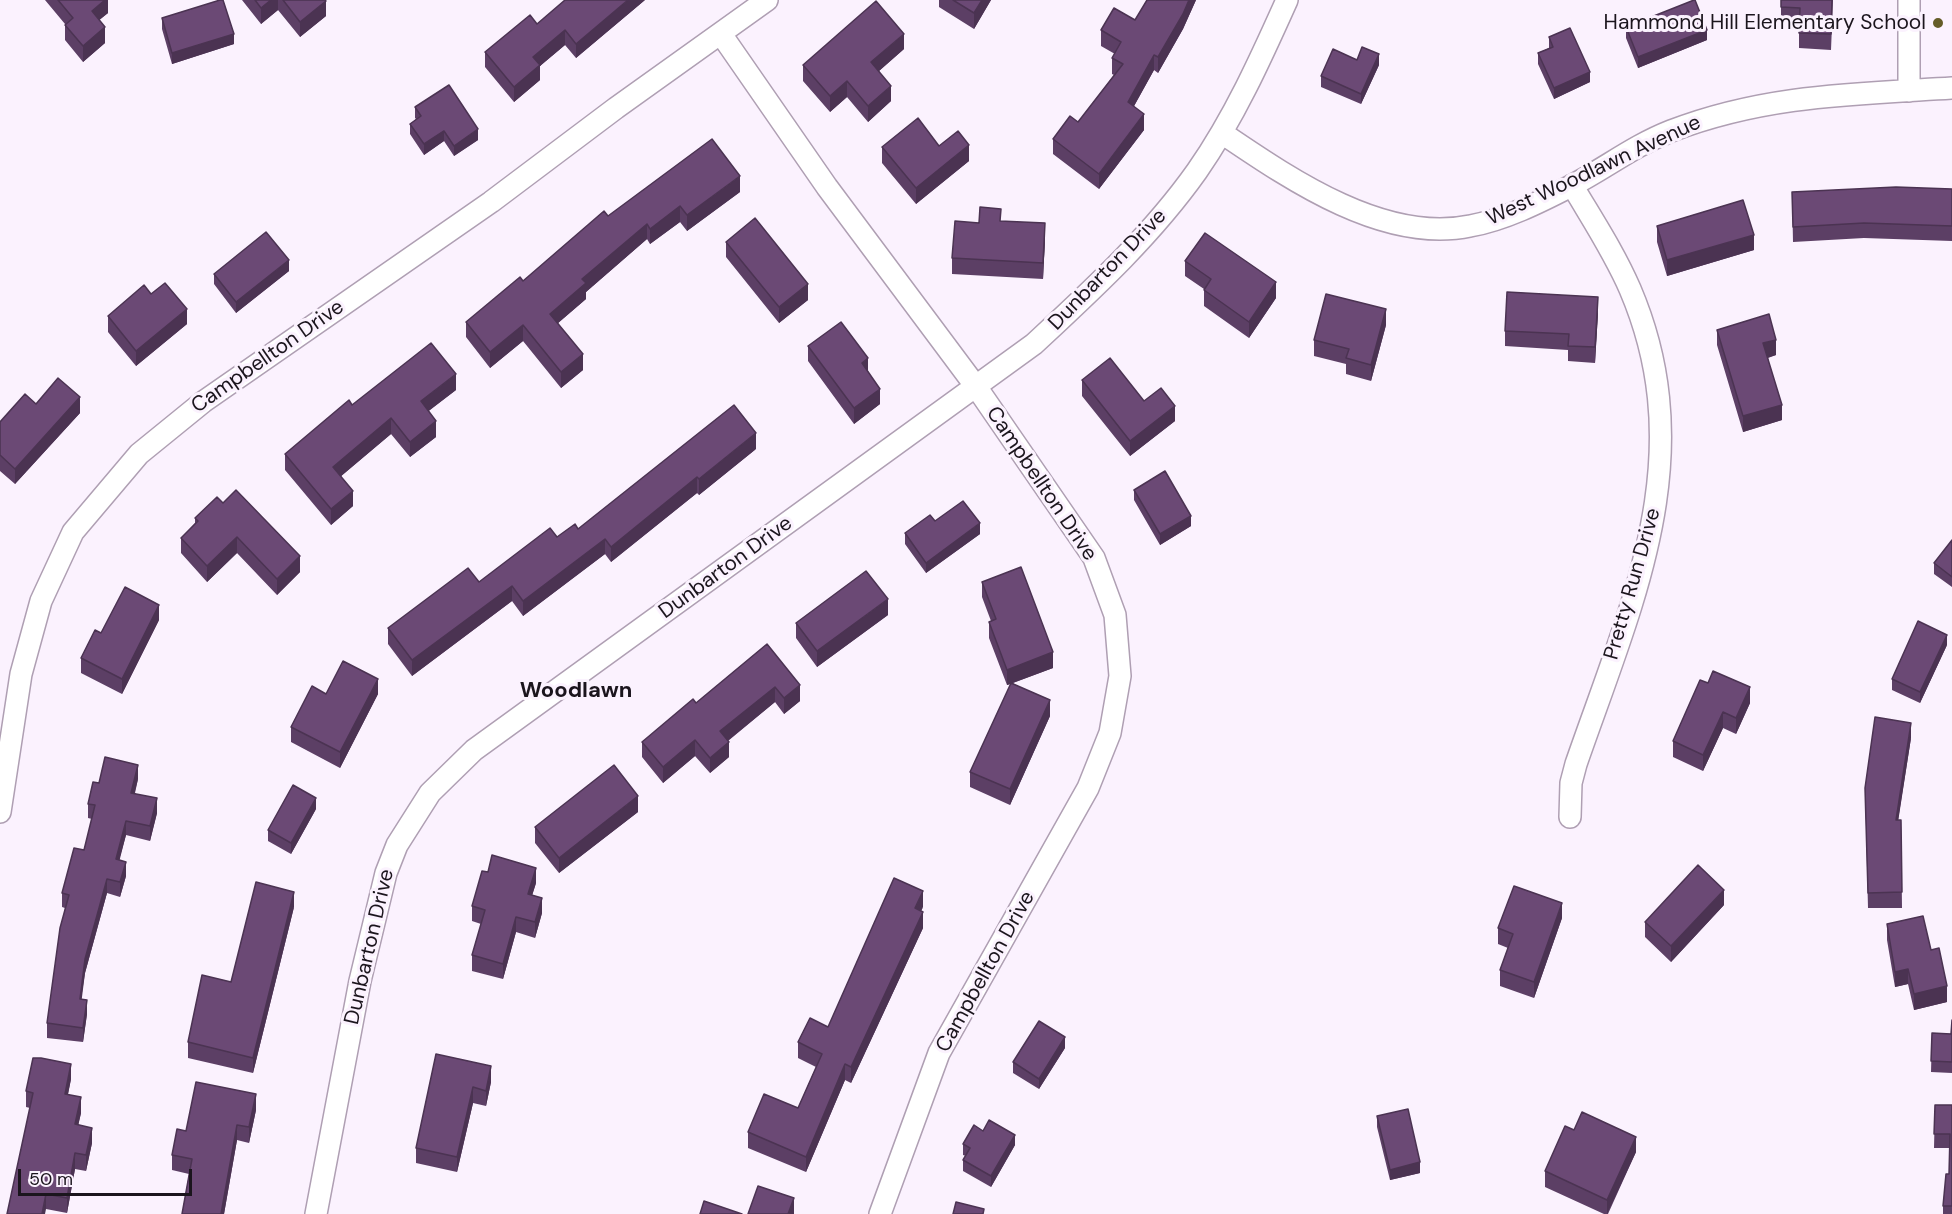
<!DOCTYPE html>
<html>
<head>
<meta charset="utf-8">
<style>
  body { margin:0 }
  #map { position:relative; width:1952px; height:1214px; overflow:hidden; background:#fbf2fe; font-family:"DM Sans",sans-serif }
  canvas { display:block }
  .scale { position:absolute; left:18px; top:1169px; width:174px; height:27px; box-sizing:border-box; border:3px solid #1b151d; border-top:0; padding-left:8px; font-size:18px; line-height:21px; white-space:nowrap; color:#1b151d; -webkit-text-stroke:4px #fbf2fe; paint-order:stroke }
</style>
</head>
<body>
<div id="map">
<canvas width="1952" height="1214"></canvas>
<div class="scale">50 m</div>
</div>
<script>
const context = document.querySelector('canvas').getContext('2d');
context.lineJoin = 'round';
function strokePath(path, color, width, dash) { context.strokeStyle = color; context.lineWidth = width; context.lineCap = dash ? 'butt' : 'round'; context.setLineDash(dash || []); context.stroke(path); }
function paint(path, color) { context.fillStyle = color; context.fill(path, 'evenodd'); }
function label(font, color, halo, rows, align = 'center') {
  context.font = font + ' "DM Sans",sans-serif'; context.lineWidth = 6; context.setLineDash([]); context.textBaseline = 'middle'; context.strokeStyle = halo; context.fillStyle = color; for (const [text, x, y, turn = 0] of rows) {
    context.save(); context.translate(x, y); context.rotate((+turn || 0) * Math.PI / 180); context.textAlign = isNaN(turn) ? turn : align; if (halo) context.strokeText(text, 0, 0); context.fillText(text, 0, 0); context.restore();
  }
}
const minor = new Path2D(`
  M1909,0v91
  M721,34l106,153 150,201 117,170 21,57 5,61 -10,57 -22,55 -149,265 -59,161
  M1222,133c68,46 162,111 248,93 34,-6 70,-24 101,-40 35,-18 62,-40 100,-55 93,-36 183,-37 281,-43
  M0,812l21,-138 20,-73 32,-69 66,-78 64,-52 288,-200 125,-94 151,-108
  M1570,817l1,-34 5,-19c55,-159 126,-307 54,-475 -16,-37 -38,-70 -58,-104
  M316,1214l44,-233 26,-108 11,-28 33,-52 44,-43 560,-406c58,-54 117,-108 163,-173 37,-53 64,-113 90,-171`);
strokePath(minor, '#af9fb3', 24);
strokePath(minor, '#fff', 21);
paint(new Path2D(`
  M45,0h63v13l-9,7 6,23 -22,19 -18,-22v-16z
  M242,0h83l1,16 -26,21 -22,-27 -17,14z
  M645,0l-69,58 -11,-13 -25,21v14l-26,22 -29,-35v-15l52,-28z
  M939,0h52l-17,29 -35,-22z
  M1147,0h49l-13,29 -25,44 -4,-3 -20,36 10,24 -45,59 -46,-35v-15l25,-17 36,-47 -2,-1v-16l3,-4 -14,-8v-16l34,-10z
  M1781,0h52l-2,50 -32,-2v-25h-18z
  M162,18l72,26 -62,20 -10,-35z
  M1626,27l81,13 -69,28 -12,-30z
  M1549,37l41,45 -36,17 -16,-35v-11l11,-5z
  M904,49l-25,22 12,30 -23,21 -21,-25 -17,15 -27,-31v-16z
  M1357,60l22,5 -18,39 -40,-17v-11z
  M415,107l63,33 -24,16 -10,-15 -20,14 -14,-21v-10l6,-5 -1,-1z
  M882,147l87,14 -53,43 -34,-41z
  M1952,189v52l-88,-3 -71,4 -1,-50z
  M740,192l-53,39 -7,-9 -30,22 -3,-5 -61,53v7l-28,24 25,47 -22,18 -38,-47 -33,27 -24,-31v-15l57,-41 85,-65z
  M1001,221l44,18 -2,40 -91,-5v-16l27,-35z
  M1657,226l97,24 -87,26 -10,-34z
  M726,242l82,58 -29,23 -53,-66z
  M1185,261l91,37 -27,40 -45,-32v-17l-19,-13z
  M289,271l-53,42 -22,-29v-10z
  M151,294l36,30 -51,42 -28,-34v-16z
  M1598,313l-3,50 -27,-2v-11l-63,-4v-15z
  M1386,325l-15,56 -25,-7v-10l-32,-8v-16z
  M1717,330l59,25 -8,3 14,62 -39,12 -26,-87z
  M808,346l60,25 12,33 -26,20 -46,-63z
  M1082,380l62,21 31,20 -45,35 -48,-60z
  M456,390l-28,21 8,26 -26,20 -19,-23 -50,42 12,30 -22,19 -46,-55v-16l67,-49z
  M36,404l44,9 -65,71 -15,-13v-49z
  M756,449l-57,46 -2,-2 -86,69 -6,-8 -82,62 -11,-15 -100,75 -24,-32v-16l91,-46 78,-45 21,-8z
  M1134,490l57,36 -31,19 -26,-45z
  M223,503l77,69 -23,23 -40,-42 -30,29 -26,-29v-15l14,-15v-5z
  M935,521l45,13 -54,39 -21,-29v-11z
  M1952,540v47l-18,-13v-11z
  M982,582l71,86 -40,15 37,33 -40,89 -40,-18v-15l41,-88 -4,1 -18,-47v-16l2,-1 -9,-24z
  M888,615l-71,52 -21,-29v-15z
  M159,620l-37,74 -41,-21v-15l20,-25z
  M767,644l33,57 -16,13 -9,-12 -47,39 1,16 -19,16 -15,-17 -32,27 -21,-26v-15l54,-39z
  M1947,645l-27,58 -28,-13v-11z
  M1700,680l50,23 -14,31 -13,-6 -20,43 -30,-14v-16z
  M326,694h52l-38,74 -49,-26v-15z
  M1911,738l-13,82h3l1,88h-34l-3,-120z
  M138,779l-3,14 22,20 -7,28 -24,-6 -7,25 7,16 -6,21 -13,-4 -22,80 -4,26 6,15 -4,28 -36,-4v-15l18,-115 -3,-1v-14l22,-43 8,-31 -4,-1v-14z
  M316,809l-25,45 -23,-13v-11z
  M638,812l-79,61 -24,-30v-16z
  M536,883l-4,12 10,18 -7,25 -19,-6 -13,47 -31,-8v-16l9,-31 -9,-3v-15z
  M1724,905l-53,57 -26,-25v-15z
  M294,907l-41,166 -65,-15v-16l43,-60z
  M923,907l-2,4 2,17 -72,155 -6,-3 -39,92 -58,-24v-16l50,-24 18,-41 -18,-9v-16l30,-15z
  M1562,918l-28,80 -34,-12v-16l8,-22 -10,-4v-16z
  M1887,924l44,26 16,52 -33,8 -6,-26 -13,3 -8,-47z
  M1952,1020v53l-21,-1 1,-39 19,1z
  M1065,1048l-26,41 -26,-16v-11z
  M436,1054l55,28 -5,24 -13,-3 -16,69 -41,-9v-15z
  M71,1079l-3,15 13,19 -3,12 14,18 -6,28 -11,-2 -8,44 -21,-4 -16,-101 -4,-1v-16z
  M1935,1105h17v109h-9v-8l6,-32 1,-26h-16z
  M256,1110l-7,33 -12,-3 -13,74h-42l7,-40 -17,-4v-15l14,-24z
  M1377,1116l43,57 -30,7 -13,-53z
  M1574,1130l62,22 -28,62h-4l-59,-27v-16z
  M983,1131l32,14 -24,42 -28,-16v-11l3,-4 -3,-1v-11z`), '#5c3f65');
paint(new Path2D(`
  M105,0h3v13l-16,13v-15z
  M271,0h7v10l-17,14v-16z
  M628,0h17l-69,58v-14z
  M982,0h9l-17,29v-16z
  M1189,0h7l-13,29 -25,44v-16z
  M326,1v15l-26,21v-15z
  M105,27v16l-22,19v-16z
  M565,30v15l-25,21v14l-26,22v-15l19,-30z
  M1707,30v10l-69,28v-11z
  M234,34v10l-62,20v-11z
  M904,34v15l-33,29v-16z
  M1379,54v11l-18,39v-10z
  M1154,55v15l-26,47v-15z
  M1590,72v10l-36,17v-11z
  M847,81v16l-17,15v-16z
  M891,86v15l-23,21v-16z
  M1144,114v16l-45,59v-15z
  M478,129v11l-24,16v-10z
  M444,131v10l-20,14v-11z
  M969,145v16l-53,43v-16z
  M740,176v16l-53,39v-16z
  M680,206v16l-30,22v-15z
  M1045,223v16l-2,40v-16z
  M647,224v15l-61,53v7l-36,31v-16l32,-35z
  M1754,235v15l-87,26v-16z
  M289,260v11l-53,42v-11z
  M1276,282v16l-27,40v-16z
  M808,284v16l-29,23v-16z
  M1598,297v16l-3,50v-16z
  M187,309v15l-51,42v-15z
  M1386,309v16l-15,56v-16z
  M523,325v16l-33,27v-16z
  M1776,340v15l-13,4v-16z
  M583,354v16l-22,18v-16z
  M868,358v16l-6,-11z
  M456,374v16l-35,27v-16z
  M880,389v15l-26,20v-16z
  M80,397v16l-65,71v-15z
  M1782,405v15l-39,12v-16z
  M1175,406v15l-45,35v-15z
  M391,418v16l-58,49v-16z
  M436,421v16l-26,20v-15z
  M756,433v16l-57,46v-16z
  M697,477v16l-86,69v-15z
  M353,491v15l-22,19v-16z
  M1191,516v10l-31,19v-11z
  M980,523v11l-54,39v-10z
  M237,537v16l-30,29v-16z
  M605,539v15l-82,62v-15z
  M300,556v16l-23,23v-16z
  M512,586v15l-100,75v-16z
  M888,599v16l-71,52v-16z
  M159,605v15l-37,74v-15z
  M1947,635v10l-27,58v-11z
  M1053,652v16l-46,17v-15z
  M378,679v15l-38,74v-16z
  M800,685v16l-16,13v-16z
  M775,687v15l-55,45v-16z
  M1750,687v16l-14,31v-16z
  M1050,700v16l-40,89v-16z
  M1723,712v16l-20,43v-16z
  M1911,723v15l-15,97v-15z
  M695,740v16l-32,27v-16z
  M729,742v15l-19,16v-15z
  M138,765v14l-7,28v-14z
  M638,796v16l-79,61v-15z
  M157,798v15l-7,28v-15z
  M316,798v11l-25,45v-11z
  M126,821v14l-10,39v-15z
  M126,862v14l-6,21v-15z
  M536,868v15l-8,26v-15z
  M107,879v14l-22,80 -5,40v-14l5,-40z
  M1724,890v15l-53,57v-16z
  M923,891v16l-8,17v-16z
  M294,892v15l-41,166v-15z
  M542,898v15l-7,25v-16z
  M1562,903v15l-28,80v-16z
  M923,912v16l-72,155v-16z
  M516,917v15l-13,47v-15z
  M1908,969v15l-13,3v-15z
  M1947,986v16l-33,8v-16z
  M87,1000v14l-4,28v-14z
  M1065,1037v11l-26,41v-10z
  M71,1064v15l-6,30v-15z
  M845,1064v16l-39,92v-15z
  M491,1066v16l-5,24v-15z
  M473,1087v16l-16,69v-15z
  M256,1094v16l-7,33v-16z
  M81,1097v16l-6,27v-16z
  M237,1125v15l-13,74h-3z
  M92,1128v15l-6,28v-16z
  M1015,1135v10l-24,42v-11z
  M1636,1137v15l-29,62v-14z
  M75,1153v16l-8,44v-15z
  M1420,1162v11l-30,7v-10z
  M46,1194v15l-1,5h-3z
  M794,1198v16h-6z`), '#4b3352');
const building = new Path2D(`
  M58,0h47l-13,11 13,16 -22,19 -18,-21 8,-7z
  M220,0h3l11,34 -62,19 -10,-35z
  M255,0h16l-10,8z
  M283,0h42l1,1 -26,21z
  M565,0h63l-52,44 -11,-14 -32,27 7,8 -26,22 -29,-35 45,-37 7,9z
  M953,0h29l-8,13z
  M1147,0h42l-6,14 -25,43 -4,-2 -26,47 16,12 -45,60 -46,-35 17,-23 8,6 45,-58 -11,-6 9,-16 -20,-12 13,-22 21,12z
  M1694,0h1l12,30 -69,27 -12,-30z
  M1781,0h51l-1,34 -32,-1 1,-25 -19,-1z
  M876,1l28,33 -33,28 20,24 -23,20 -21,-25 -17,15 -27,-31z
  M1570,28l20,44 -36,16 -16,-35 15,-6 -4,-10z
  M1362,47l17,7 -18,40 -40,-18 12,-27 24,11z
  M449,85l29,44 -24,17 -10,-15 -20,13 -14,-20 11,-8 -6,-9z
  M918,118l21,28 19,-15 11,14 -53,43 -34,-41z
  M712,139l28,37 -53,39 -7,-9 -30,23 -3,-5 -65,55 4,4 -36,31 33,40 -22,18 -38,-47 -33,27 -24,-30 54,-45 3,4 81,-70 4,5z
  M1896,187l56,2v37l-88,-3 -71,4 -1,-35z
  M1743,200l11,35 -87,25 -10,-34z
  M980,207l21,2 -1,12 45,2 -2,40 -91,-5 3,-37 24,2z
  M755,218l53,66 -29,23 -53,-65z
  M266,232l23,28 -53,42 -22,-28z
  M1205,233l71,49 -27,40 -45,-32 7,-11 -26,-18z
  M165,283l22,26 -51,42 -28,-35 36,-31 7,9z
  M1507,292l91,5 -3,50 -27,-1 1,-12 -64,-3z
  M1326,294l60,15 -15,56 -25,-7 3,-9 -35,-9z
  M1769,314l7,26 -13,3 19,62 -39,11 -26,-86z
  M841,322l27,36 -6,5 18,26 -26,19 -46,-62z
  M431,343l25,31 -35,27 15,20 -26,21 -19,-24 -58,49 20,24 -22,18 -46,-55 64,-54 3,5z
  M1110,358l34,43 17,-13 14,18 -45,35 -48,-61z
  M58,378l22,19 -65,72 -15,-14v-33l25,-28 11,10z
  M734,405l22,28 -57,46 -2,-2 -86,70 -6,-8 -82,62 -11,-15 -100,74 -24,-32 80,-60 11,14 71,-54 7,9 18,-13 3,5z
  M1165,471l26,45 -31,18 -26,-44z
  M236,490l64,66 -23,23 -40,-42 -30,29 -26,-28 17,-17 -3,-3 22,-21 6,6z
  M963,501l17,22 -54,40 -21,-30 25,-18 5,6z
  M1952,540v37l-18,-14z
  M1021,567l32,85 -46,18 -18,-48 7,-3 -14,-37z
  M866,571l22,28 -71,52 -21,-28z
  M125,587l34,18 -37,74 -41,-21 14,-28 6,3z
  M1918,621l29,14 -27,57 -28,-13z
  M767,644l33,41 -16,13 -9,-11 -55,44 9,11 -19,16 -15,-18 -32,27 -21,-25 51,-43 3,4z
  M343,661l35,18 -38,73 -49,-25 21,-41 14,8z
  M1713,671l37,16 -14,31 -13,-6 -20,43 -30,-14 27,-61 8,3z
  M1011,683l39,17 -40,89 -40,-17z
  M1875,717l36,6 -15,97h5l1,72 -34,1 -3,-105z
  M105,757l33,8 -7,28 26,5 -7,28 -24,-5 -10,38 10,3 -6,20 -13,-3 -22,80 -5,40 7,1 -4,28 -36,-5 13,-95 9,-33 -7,-2 12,-45 10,2 11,-45 -7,-1 5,-22 6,1z
  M614,765l24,31 -79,62 -24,-31z
  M293,785l23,13 -25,45 -23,-13z
  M492,855l44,13 -8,26 14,4 -7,24 -19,-5 -13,47 -31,-9 13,-45 -13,-4 10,-35 6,1z
  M1698,865l26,25 -53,56 -26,-24z
  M894,878l29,13 -8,17 8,4 -72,155 -6,-3 -39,93 -58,-25 16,-38 34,14 24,-54 -24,-12 12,-24 18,9z
  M256,882l38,10 -41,166 -65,-16 14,-67 29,7z
  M1514,886l48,17 -28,79 -34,-12 13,-36 -15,-6z
  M1923,916l8,34 8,-2 8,38 -33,8 -6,-25 -13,3 -8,-48z
  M1952,1020v42l-21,-1 1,-28 19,1z
  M1039,1021l26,16 -26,42 -26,-17z
  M436,1054l55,12 -5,25 -13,-4 -16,70 -41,-9z
  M33,1058h8l30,6 -6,30 16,3 -6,27 17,4 -6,27 -11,-2 -8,45 -21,-4 -4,20h-35l26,-121 -7,-2z
  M196,1082l60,12 -7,33 -12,-2 -16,89h-39l10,-55 -20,-4 5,-26 9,2z
  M1935,1105h17v101h-9l3,-32h3l1,-40h-16z
  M1408,1109l12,53 -30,8 -13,-54z
  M1582,1112l54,25 -29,63 -62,-29 20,-45 9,4z
  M989,1120l26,15 -24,41 -28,-16 7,-12 -7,-4 11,-19 9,6z
  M758,1186l36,12 -6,16h-40z
  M704,1201l38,13h-42z
  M956,1202l28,7 -1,5h-30z`);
paint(building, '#6b4975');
strokePath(building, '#4b3352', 1.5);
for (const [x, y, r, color] of [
  [1938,23,6,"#655c28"]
]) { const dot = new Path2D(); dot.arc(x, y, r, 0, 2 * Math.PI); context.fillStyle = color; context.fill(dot); strokePath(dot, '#fbf2fe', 2); }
label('21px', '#1b151d', '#fbf2fe', [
  ["Hammond Hill Elementary School",1926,23]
], 'right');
label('21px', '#1b151d', '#fbf2fe', [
  ["West Woodlawn Avenue",1594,171,-25],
  ["Dunbarton Drive",1108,270,-46],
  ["Campbellton Drive",268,357,-35],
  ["Campbellton Drive",1041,484,56],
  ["Dunbarton Drive",726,568,-36],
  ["Pretty Run Drive",1633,584,-74],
  ["Dunbarton Drive",370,947,-77],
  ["Campbellton Drive",986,972,-61]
]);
label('bold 22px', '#1b151d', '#fbf2fe', [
  ["Woodlawn",576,691]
]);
</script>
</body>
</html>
